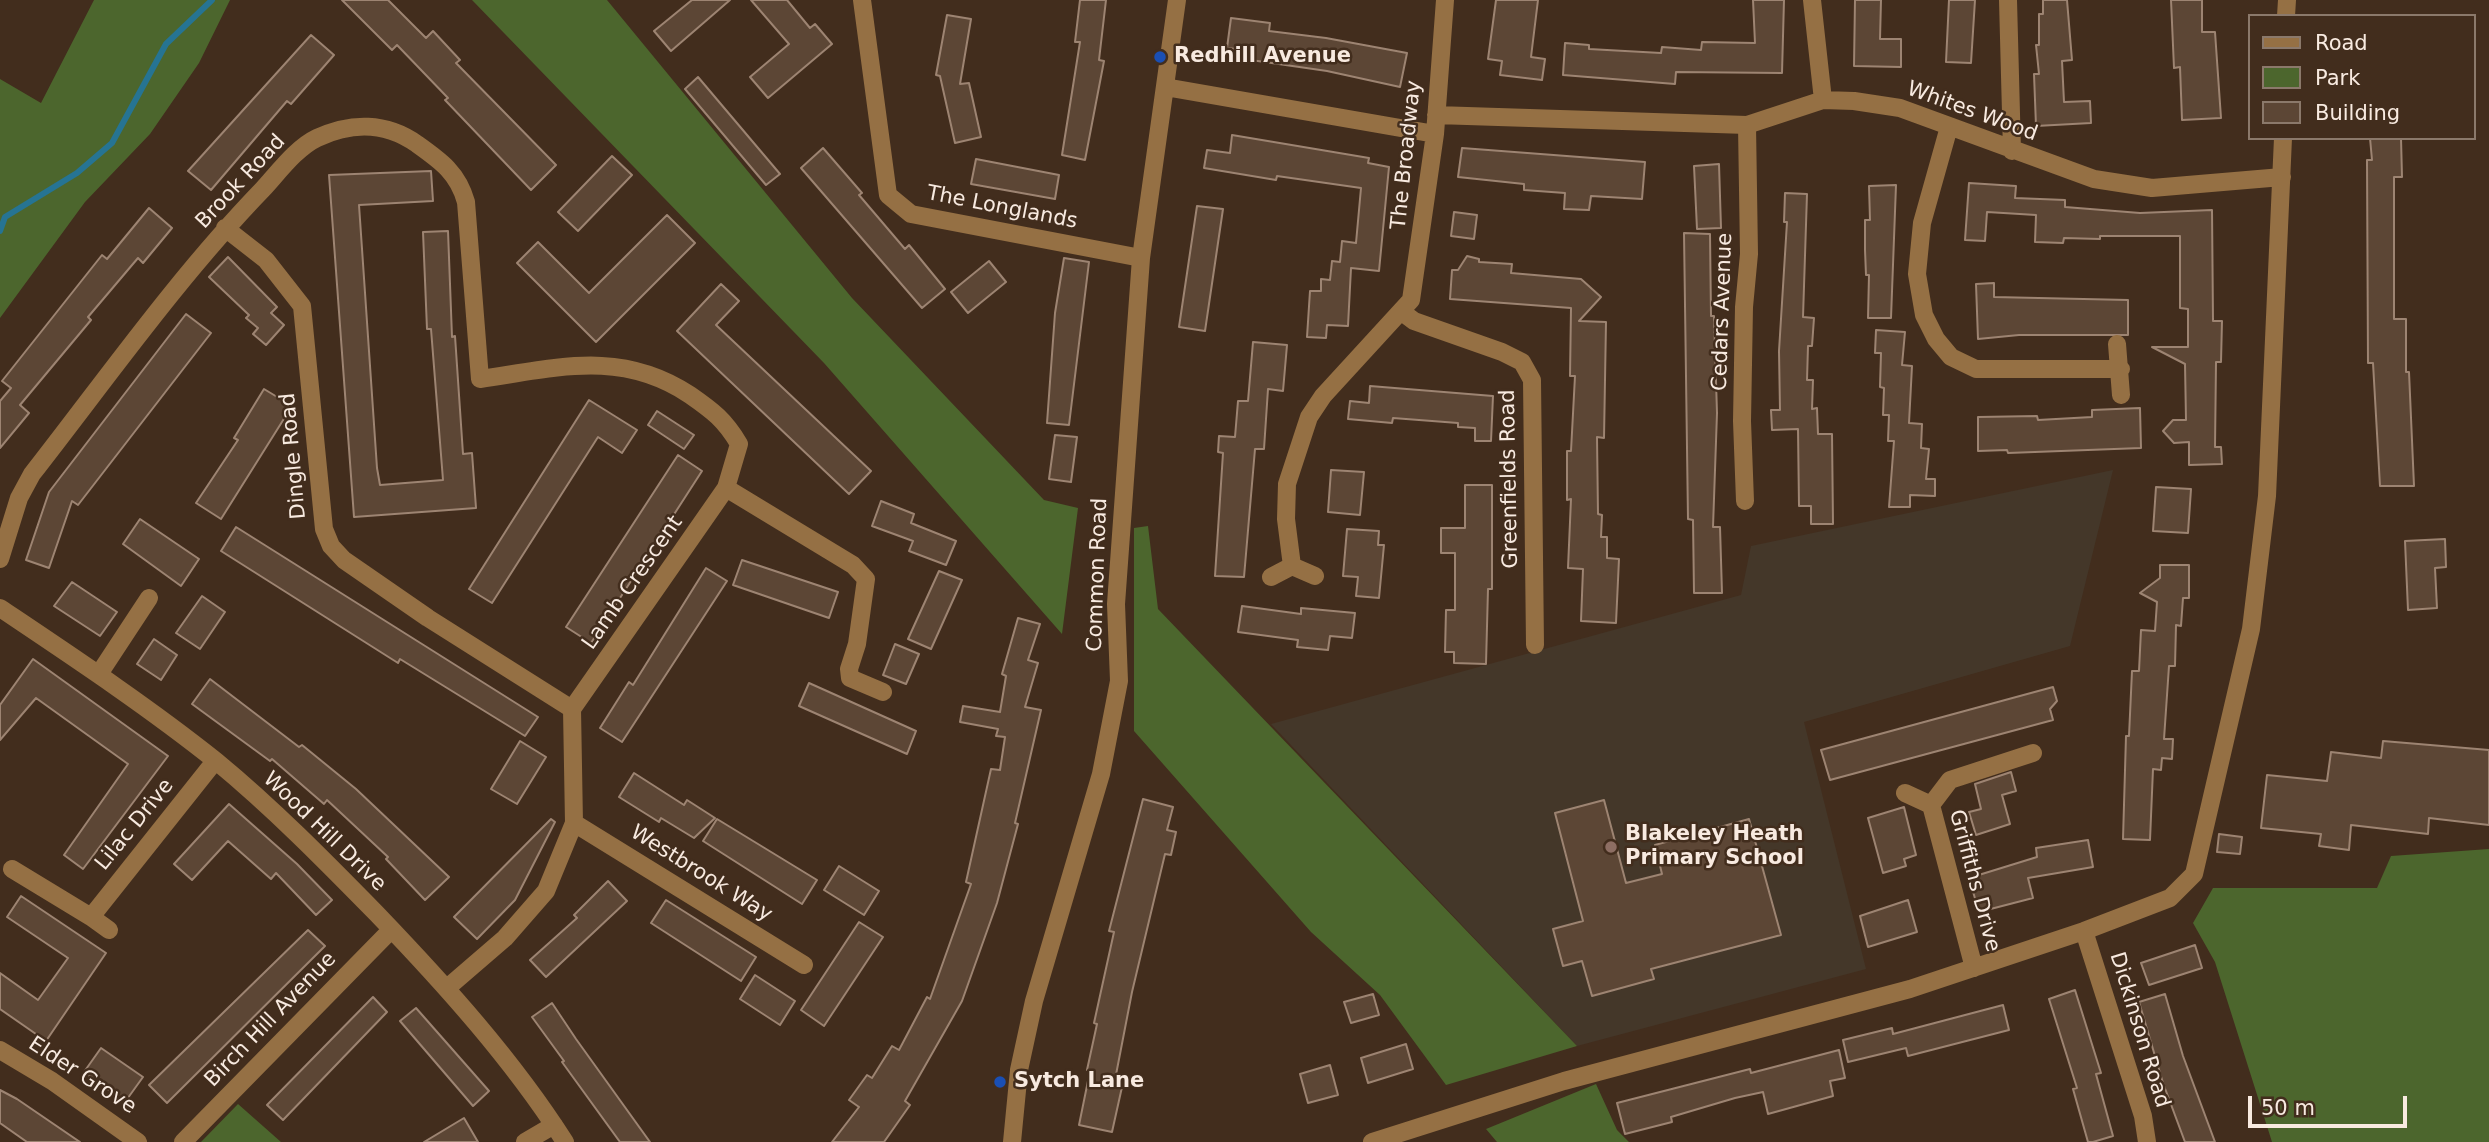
<!DOCTYPE html>
<html>
<head>
<meta charset="utf-8">
<style>
  body { margin:0 }
  #map { position:relative; width:2489px; height:1142px; overflow:hidden; background:#422d1d; font-family:"DejaVu Sans",sans-serif }
  canvas { display:block }
  .legend { position:absolute; left:2248px; top:14px; width:228px; height:126px; box-sizing:border-box; background:#422d1d; border:2px solid #8b796b; margin:0; padding:9px 12px; list-style:none; font-size:21px; color:#f8eae0 }
  .legend li { display:flex; align-items:center; gap:14px; height:35px }
  .legend b { width:35px; border:2px solid #8b796b }
  .scale { position:absolute; left:2248px; top:1096px; width:159px; height:32px; box-sizing:border-box; border:4px solid #f8eae0; border-top:0; padding-left:9px; font-size:21px; line-height:24px; white-space:nowrap; color:#f8eae0; -webkit-text-stroke:5px #422d1d; paint-order:stroke }
</style>
</head>
<body>
<div id="map">
<canvas width="2489" height="1142"></canvas>
<ul class="legend">
<li><b style="height:9px;background:#957044"></b>Road</li>
<li><b style="height:19px;background:#4c662d"></b>Park</li>
<li><b style="height:19px;background:#5c4635"></b>Building</li>
</ul>
<div class="scale">50 m</div>
</div>
<script>
const context = document.querySelector('canvas').getContext('2d');
context.lineJoin = 'round';
function paint(path, color) { context.fillStyle = color; context.fill(path, 'evenodd'); }
function strokePath(path, color, width, dash) { context.strokeStyle = color; context.lineWidth = width; context.lineCap = dash ? 'butt' : 'round'; context.setLineDash(dash || []); context.stroke(path); }
function label(font, color, halo, rows, align = 'center') {
  context.font = font + ' "DejaVu Sans",sans-serif'; context.lineWidth = 5; context.setLineDash([]); context.textBaseline = 'middle'; context.strokeStyle = halo; context.fillStyle = color; for (const [text, x, y, turn = 0] of rows) {
    context.save(); context.translate(x, y); context.rotate((+turn || 0) * Math.PI / 180); context.textAlign = isNaN(turn) ? turn : align; if (halo) context.strokeText(text, 0, 0); context.fillText(text, 0, 0); context.restore();
  }
}
paint(new Path2D(`
  M2113,470l-43,176 -266,76 62,247 -289,77 -306,-322 470,-129 10,-49z`), '#443729');
paint(new Path2D(`
  M94,0h136l-31,63 -49,71 -65,68 -85,116v-239l41,24z
  M472,0h135l245,298 192,202 34,8 -16,126 -238,-271z
  M1148,526l10,83 419,437 -131,39 -66,-90 -69,-63 -177,-201v-203z
  M2489,849v293h-217l-57,-180 -22,-39 20,-35h164l14,-32z
  M1596,1084l21,46 12,12h-132l-11,-13z
  M238,1104l43,38h-80z`), '#4c662d');
strokePath(new Path2D(`
  M0,231l5,-14 72,-44 35,-30 54,-99 46,-44`), '#267493', 6);
const building = new Path2D(`
  M342,0h46l38,38 7,-7 27,29 -4,3 100,102 -25,25 -86,-90 3,-2 -51,-53 -5,5z
  M692,0h38l-59,51 -17,-20z
  M751,0h36l23,28 5,-4 17,20 -64,54 -18,-21 39,-33z
  M1080,0h26l-7,60 5,1 -19,99 -23,-5 18,-113h-5z
  M1496,0h42l-7,57 14,2 -3,21 -42,-5 2,-14 -14,-2z
  M1753,0h31l-2,73 -106,-1 -1,12 -112,-9 2,-32 24,2v4l72,4 1,-6 39,3 1,-8 53,1z
  M1855,0h26l-1,39h21v28l-47,-1z
  M1949,0h26l-4,63 -25,-1z
  M2043,0h24l5,60 -10,1 2,41 26,-1 1,22 -55,3 -2,-52h5l-3,-29h3v-31h4z
  M2171,0h31v32h13l6,86 -39,2 -2,-53 -6,1z
  M947,15l24,4 -11,65 9,-1 12,54 -26,6 -15,-67 -4,-1z
  M1231,18l39,5 -1,8 57,7 81,15 -7,34 -73,-16 -90,-13 1,-9 -11,-1z
  M311,35l23,20 -43,49 -4,-3 -76,89 -23,-19z
  M698,77l82,97 -14,11 -81,-96z
  M1232,135l137,23 -1,5 21,4 -10,104 -28,-3 -3,58 -21,-1 -1,13 -19,-1 3,-46h11v-12l9,1 2,-19 8,1 2,-21 14,2 5,-55 -84,-12 -1,4 -72,-12 3,-18 23,3z
  M2370,138h31l1,39h-8v142h12v53h3l5,114h-34l-7,-123h-5l-1,-203h5z
  M823,148l39,45 -3,2 46,54 4,-4 36,44 -23,19 -121,-140z
  M1462,148l183,14 -3,37 -51,-3 -2,14 -25,-1 1,-16 -41,-3v-6l-66,-7z
  M612,156l20,19 -54,56 -20,-19z
  M976,159l83,16 -4,24 -84,-15z
  M1719,164l2,64 -24,1 -3,-63z
  M431,171l2,30 -74,4 18,263 3,17 63,-5 -12,-151h-4l-4,-97 25,-1 4,106 3,-1 8,118 9,-1 4,55 -122,9 -25,-342z
  M1969,183l47,3 -1,12 50,2v7l75,6 72,-3 1,111h9l-1,41h-5l-1,85h6l1,17 -33,1v-23l-15,1 -11,-12 10,-11h13l-1,-56 -33,-17h36v-38l-8,-1v-72h-80v3l-36,-1 -1,5 -28,-1 1,-27 -49,-3 -2,29 -20,-1z
  M1896,185l-5,133h-23l1,-43h-3l-1,-25v-30h5l-1,-34z
  M1785,193l22,1 -4,123 11,1 -2,28h-4l-1,34h6l-1,29 5,-1 1,26h14l1,90h-22v-18h-12l-1,-77 -26,1 -1,-20h9l-1,-59 8,-129h-3z
  M1197,206l26,3 -18,122 -26,-4z
  M149,208l23,20 -29,35 -5,-5 -50,59 3,3 -71,85 9,8 -29,35v-47l11,-13 -9,-7 100,-126 5,4z
  M1454,212l23,3 -3,24 -23,-3z
  M667,215l28,28 -99,99 -79,-79 21,-21 51,51z
  M1684,233l26,1 1,82h3l3,97 -4,114h7l2,66h-28l-1,-73 -5,-1z
  M1467,256l12,3v3l33,2 -1,9 70,6 20,18 -22,24 27,1 -2,116 -7,-1 1,77 4,1 -1,22h6v21l12,1 -3,64 -35,-2 2,-52 -15,-1 3,-69 -4,1v-49h4l4,-75h-5l1,-68 -121,-9 2,-29h6z
  M228,257l49,50 -6,6 13,12 -18,20 -13,-11 5,-6 -12,-10 3,-3 -40,-38z
  M1064,258l25,4 -20,163 -22,-2 8,-110z
  M989,261l17,21 -38,31 -17,-21z
  M1994,283v14l134,3v35h-109l-41,4 -2,-55z
  M721,284l18,17 -23,24 155,146 -22,23 -172,-163z
  M186,314l25,19 -133,172 -6,-4 -23,67 -23,-8 23,-68z
  M1876,330l29,2 -3,33 10,1 -3,57 13,1 -1,24 8,1 -3,30h9v17l-25,-1v12h-21l5,-66h-6l1,-26h-6l1,-27 -4,-1 1,-34h-6z
  M1253,342l34,3 -4,46 -15,-2 -4,60h-9l-11,128 -29,-1 8,-123 -5,-1 1,-16 16,1 3,-36h10z
  M1370,386l123,10 -2,45h-16v-13l-17,-1v-4l-65,-5 -1,5 -44,-4 2,-18 19,2z
  M264,389l28,17 -71,113 -25,-16 42,-63 -4,-2z
  M589,400l48,30 -15,23 -24,-16 -106,166 -23,-14z
  M2140,408l1,40 -133,5 -1,-3 -29,1v-34l59,-1 1,4 54,-3v-7z
  M657,411l37,24 -10,14 -36,-24z
  M1055,435l22,2 -6,45 -22,-3z
  M678,455l24,16 -111,172 -25,-16z
  M1331,470l33,2 -4,43 -32,-3z
  M1465,485h27v104h-4l-2,75 -32,-1v-11h-9l1,-42h9v-57h-14v-25h24z
  M2156,487l35,2 -3,44 -35,-2z
  M881,501l33,13 -3,9 45,18 -10,24 -37,-14 4,-10 -41,-15z
  M140,519l59,40 -18,27 -58,-42z
  M236,527l302,190 -13,19 -125,-77 -2,4 -177,-112z
  M1347,529l32,2 -1,14h6l-5,53 -23,-2 2,-19 -15,-1z
  M2445,539l1,28 -11,1 2,40 -29,2 -3,-69z
  M742,560l96,32 -9,26 -96,-33z
  M2160,565h29v33h-6l-2,28 -5,-1 -1,41h-6l-5,73h9l-1,20 -10,-1 -1,12 -8,-1 -3,71 -27,-1 3,-103h3l3,-65h7l2,-41 14,1 2,-29 -17,-9 20,-15z
  M706,568l21,13 -105,161 -22,-14 29,-46 4,3z
  M939,571l23,9 -31,69 -23,-10z
  M72,582l45,30 -17,24 -46,-30z
  M202,596l23,16 -25,37 -24,-16z
  M1242,606l59,8v-6l54,5 -3,25 -22,-2 -2,14 -31,-3 1,-7 -60,-8z
  M1018,618l22,6 -12,36 10,3 -13,44 16,3 -26,113 3,1 -21,79 -35,98 -57,100 5,4 -26,37h-52l27,-35 -10,-7 18,-25 5,3 20,-32 7,4 28,-53 3,2 41,-115 -5,-2 25,-113 9,1 5,-33 -9,-1 2,-7 -38,-7 3,-16 37,6 6,-36 -4,-2z
  M154,639l23,16 -16,25 -24,-16z
  M895,644l24,10 -13,30 -23,-9z
  M33,659l135,97 -85,113 -19,-14 64,-91 -92,-66 -36,42v-35z
  M210,679l89,68 3,-2 54,44 93,88 -24,23 -39,-41 2,-2 -61,-57 -3,4 -52,-45 -2,2 -78,-57z
  M809,683l107,48 -9,23 -108,-48z
  M2053,687l4,14 -7,8 3,11 -223,60 -9,-30z
  M520,741l26,16 -29,47 -26,-15z
  M2383,741l106,9v75l-60,-7 -1,16 -77,-9 -2,25 -30,-4 2,-12 -60,-6 6,-53 60,6 4,-29 50,6z
  M2011,772l5,19 -14,4 8,29 -34,11 -7,-23 12,-3 -6,-25z
  M634,773l50,32 3,-5 28,18 -21,20 -33,-20 -2,4 -40,-25z
  M1143,799l30,8 -6,23 9,2 -5,23 -6,-1 -33,138 -18,93 8,2 -10,45 -33,-7 11,-54 -3,-1 10,-46 -3,-1 20,-91 -5,-1z
  M1604,800l22,83 36,-9 -7,-29 94,-26 32,116 -130,34 3,10 -62,17 -10,-35 -19,5 -10,-37 30,-8 -28,-108z
  M229,804l68,60 35,36 -16,15 -40,-42 -5,6 -43,-38 -36,39 -18,-16z
  M1904,807l12,48 -12,4 2,7 -23,7 -15,-55z
  M551,819l4,3 -40,78 -38,39 -23,-22z
  M717,819l100,61 -15,24 -99,-63z
  M2219,834l23,3 -2,17 -23,-2z
  M2088,840l5,27 -65,11 5,20 -54,14 -10,-34 68,-21 -1,-9z
  M839,866l40,25 -15,24 -40,-25z
  M608,881l19,20 -81,76 -16,-17 47,-42 -3,-3z
  M21,896l85,57 -60,88 -46,-32v-36l38,27 30,-42 -61,-41z
  M666,900l90,57 -15,24 -90,-58z
  M1908,900l9,32 -49,15 -8,-31z
  M859,922l24,15 -59,89 -23,-16z
  M308,930l17,16 -158,157 -18,-18z
  M2195,945l7,23 -53,17 -8,-22z
  M755,975l40,26 -15,24 -40,-26z
  M2075,990l26,83 -5,1 17,62 -20,6h-5l-15,-53 4,-1 -28,-89z
  M1373,994l6,21 -28,8 -7,-21z
  M2165,994l18,62 32,86h-30l-22,-59 -24,-81z
  M373,997l14,15 -104,108 -16,-15z
  M552,1003l24,36 74,103h-30l-58,-80 2,-1 -32,-44z
  M2003,1005l6,25 -101,26 -2,-8 -58,14 -5,-22 49,-12 1,6z
  M416,1008l73,83 -16,15 -73,-85z
  M1406,1044l7,25 -45,14 -7,-25z
  M101,1048l42,29 -18,25 -41,-30z
  M1839,1050l6,28 -15,3 3,15 -65,18 -5,-22 -28,6 -64,19 1,5 -47,12 -8,-31 133,-34 1,4z
  M1330,1065l8,30 -30,8 -8,-29z
  M0,1090l17,9 63,43h-53l-27,-19z
  M464,1118l14,24h-54z`);
paint(building, '#5c4635');
strokePath(building, '#9d8472', 2);
strokePath(new Path2D(`
  M862,0l26,195 23,19 230,44
  M1812,0l11,100
  M2008,0l4,151
  M2286,16l1,-16
  M1165,87l270,47
  M1436,115l311,10 76,-25 31,1 46,7 194,71 58,9 130,-11
  M1949,127l-27,96 -5,51 7,41 12,24 15,18 25,12h145
  M225,228l41,32 36,46 22,223 7,17 13,14 84,58 144,91
  M1402,312l12,9 88,31 20,10 10,18 3,265
  M2117,344l4,51
  M726,488l127,77 13,14 -9,65 -8,25 1,9 33,14
  M1745,501l-3,-80 2,-114 5,-53 -2,-129
  M0,559l19,-61 13,-24c75,-96 146,-197 231,-285 15,-16 33,-41 54,-51 34,-16 69,-16 100,6 24,17 41,29 49,58l14,177c77,-11 141,-30 210,16 23,16 35,25 49,49l-13,44 -154,221 2,114 -28,68 -41,47 -58,50
  M1292,566l-6,-47 1,-35 22,-67 14,-21 88,-96 24,-166 10,-134
  M1271,577l21,-11 23,10
  M0,608c73,49 147,98 216,153 57,47 109,100 161,153 68,71 135,145 188,228
  M99,674l50,-76
  M1905,793l26,12
  M574,823l230,142
  M12,869l79,48
  M109,930l-18,-13 124,-156
  M2084,931l59,185 4,26
  M1974,968l-43,-163 19,-25 83,-27
  M0,1050l52,31 86,61
  M183,1142l208,-212
  M525,1142l29,-17
  M1012,1142l7,-72 15,-69 67,-227 18,-93 -3,-77 25,-346 36,-258
  M1372,1142l192,-61 346,-92 174,-58 86,-33 24,-24 57,-245 16,-133 16,-358`), '#957044', 18);
for (const [x, y, r, color] of [
  [1160,57,7,"#1a4fb4"],
  [1611,847,7,"#8d6e63"],
  [1000,1082,7,"#1a4fb4"]
]) { const dot = new Path2D(); dot.arc(x, y, r, 0, 2 * Math.PI); context.fillStyle = color; context.fill(dot); strokePath(dot, '#422d1d', 2.5); }
label('bold 21px', '#f8eae0', '#422d1d', [
  ["Redhill Avenue",1174,57],
  ["Blakeley Heath",1625,835],
  ["Primary School",1625,859],
  ["Sytch Lane",1014,1082]
], 'left');
label('21px', '#f8eae0', '#422d1d', [
  ["Whites Wood",1972,112,20],
  ["The Broadway",1407,155,-84],
  ["Brook Road",241,182,-47],
  ["The Longlands",1002,208,11],
  ["Cedars Avenue",1723,312,-88],
  ["Dingle Road",294,456,-95],
  ["Greenfields Road",1510,479,-91],
  ["Common Road",1098,575,-88],
  ["Lamb Crescent",633,583,-55],
  ["Lilac Drive",135,825,-51],
  ["Wood Hill Drive",324,832,44],
  ["Westbrook Way",701,874,32],
  ["Griffiths Drive",1974,881,75],
  ["Birch Hill Avenue",271,1020,-46],
  ["Dickinson Road",2139,1030,73],
  ["Elder Grove",82,1076,33]
]);
</script>
</body>
</html>
